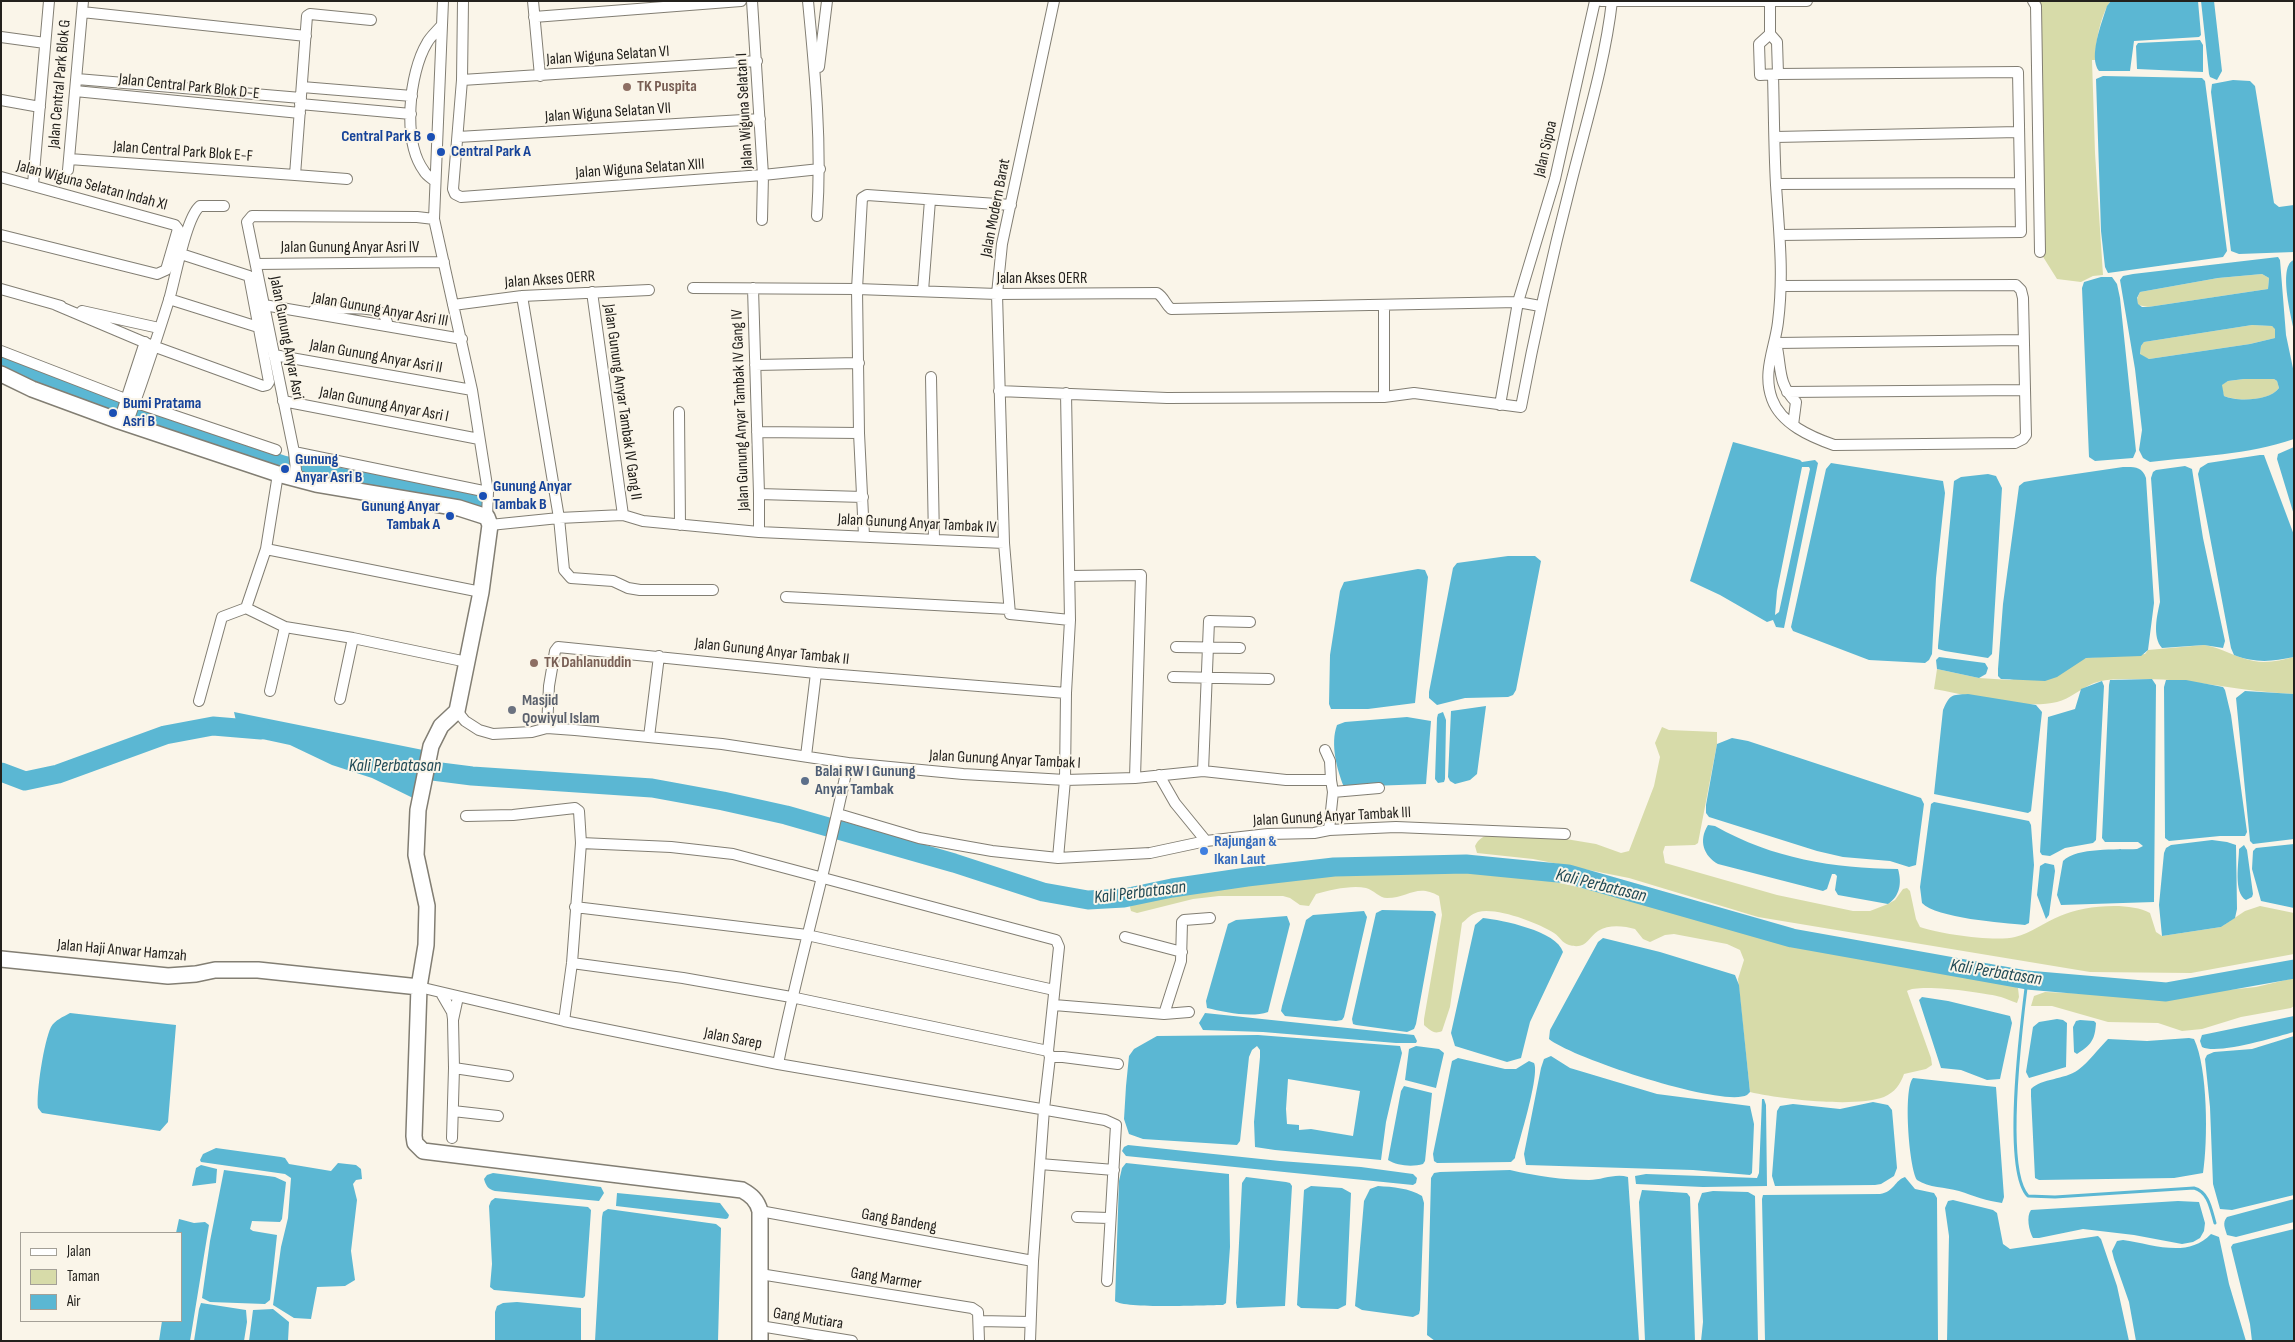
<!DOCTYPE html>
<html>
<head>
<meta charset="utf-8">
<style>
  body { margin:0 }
  #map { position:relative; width:2295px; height:1342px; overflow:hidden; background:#faf5e9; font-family:"Sofia Sans Condensed",sans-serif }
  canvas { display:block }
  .frame { position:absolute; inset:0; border:2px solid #23211d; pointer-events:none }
  .legend { position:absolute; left:20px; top:1232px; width:162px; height:90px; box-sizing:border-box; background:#faf5e9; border:1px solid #a4a097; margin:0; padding:6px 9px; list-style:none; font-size:15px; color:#23211d }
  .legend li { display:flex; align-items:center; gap:10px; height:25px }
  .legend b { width:25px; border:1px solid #a4a097 }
</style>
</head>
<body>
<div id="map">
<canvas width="2295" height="1342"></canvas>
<div class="frame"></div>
<ul class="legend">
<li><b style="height:6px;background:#fff"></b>Jalan</li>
<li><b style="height:14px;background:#d7dba9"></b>Taman</li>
<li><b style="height:14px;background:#5bb7d3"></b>Air</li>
</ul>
</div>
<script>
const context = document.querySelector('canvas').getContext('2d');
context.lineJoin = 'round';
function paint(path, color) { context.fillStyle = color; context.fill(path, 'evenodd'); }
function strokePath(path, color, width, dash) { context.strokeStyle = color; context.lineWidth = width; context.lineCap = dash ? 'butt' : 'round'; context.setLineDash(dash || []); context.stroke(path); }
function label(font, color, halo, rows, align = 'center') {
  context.font = font + ' "Sofia Sans Condensed",sans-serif'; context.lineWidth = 4; context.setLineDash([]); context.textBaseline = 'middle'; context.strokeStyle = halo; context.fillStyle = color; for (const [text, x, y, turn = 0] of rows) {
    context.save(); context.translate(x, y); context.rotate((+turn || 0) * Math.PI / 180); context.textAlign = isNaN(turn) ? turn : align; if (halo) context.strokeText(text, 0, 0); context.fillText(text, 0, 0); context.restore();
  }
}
paint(new Path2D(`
  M2033,1h78c-10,11 -16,44 -16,59h-3l3,93 8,122 -10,1 -12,6 -24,-3 -17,-27z
  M2262,274l7,4 -1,11 -120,18 -10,-2 -1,-6 3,-7 78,-14z
  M2252,325l20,1 3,2v10l-25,6 -101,15 -9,-4 1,-9 3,-4z
  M2244,379h30l3,2 2,7c-9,13 -41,14 -55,8l-3,-11 7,-4z
  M2204,645c17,2 32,13 50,16 13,3 27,-1 40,-4v37c-52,-2 -103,-16 -155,-15 -14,0 -32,-1 -45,4 -13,5 -24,16 -37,19 -34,8 -88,-7 -123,-13l3,-20 42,9 31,2 76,-22 59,-4 3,-4z
  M1662,727l7,3 48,2v12l-19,99 -3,2 -30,1 -2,6 2,11 112,32 76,16h17l18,-7 7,-4 8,-11 4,-1 3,3 6,28 4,8c19,7 75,15 95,10 16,-4 30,-15 45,-21 22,-10 68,-15 90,-3l6,19 6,4 59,-9 24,-16 15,-5 34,7v41l-103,19 -101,-1 -332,-55 -129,-39 -96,-19 -56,-6 -2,-7c4,-7 6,-9 15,-11l76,4 30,5 25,9 8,-2 25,-65 6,-29 -5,-14z
  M1439,869c44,1 87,7 130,16 26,6 50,14 76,17l166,45 48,8 37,10 75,12 42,9 5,2 1,9 -2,6c-6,-2 -10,-4 -16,-6 -14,-4 -83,-14 -94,-6l24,67 1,7 -6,4 -22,5c-4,11 -9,18 -20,23 -29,11 -104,2 -134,-5l-12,-113 6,-19 -4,-10 -13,-6 -53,-10 -9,1 -15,7 -7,-3 -8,-10c-11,-3 -26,-5 -37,2 -10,7 -12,19 -29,14 -7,-2 -9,-8 -15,-12 -16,-10 -57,-26 -76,-21 -7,2 -11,7 -16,11l-12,84 -8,24c-8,4 -12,-1 -18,-6v-6l18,-104 -3,-19c-22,-13 -31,2 -52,2 -8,0 -13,-8 -21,-10 -15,-3 -35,2 -50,6l-7,12 -9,-1 -10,-7 -7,-2h-64l-26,3 -56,14 -6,-2 -1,-4 2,-6 7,-3 20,-2 37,-9 98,-11 20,-4 21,3 23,-4 45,1z
  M2294,978v28l-3,2 -50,9 -39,12 -20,2 -24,-8 -50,-1 -56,-16h-21l3,-10 11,-4 116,5 95,-10z`), '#d7dba9');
paint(new Path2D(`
  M2111,1h87l3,34 -2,2 -65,4 -4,30h-31c-11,-14 3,-49 8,-65z
  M2201,1h13l8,70 -5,9 -7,-3 -1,-3z
  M2200,40l3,5v27l-66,-3 -1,-23 2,-3z
  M2103,76l99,2 3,3 22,170 -4,6 -115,16 -3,-6 -4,-36 -5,-152z
  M2233,80l17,1 5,5 19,117 5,4 15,-2v47l-55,2 -8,-3 -20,-159 1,-8z
  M2278,257l2,3 6,75 8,38v66c-46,16 -96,17 -144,23l-7,-4 -4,-8 3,-20 -7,-61 -15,-89 3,-4 10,-2zM2262,274l7,4 -1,11 -120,18h-6l-4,-3 -1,-6 3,-6 78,-14zM2252,325l20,1 3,3v9l-25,6 -101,15 -9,-5 1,-8 3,-4zM2244,379h30l3,2 2,7c-9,13 -42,14 -55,8l-2,-11 6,-4z
  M2294,260v70c-3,-14 -16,-65 0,-70z
  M2101,277h11l5,7 3,14 16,153 -3,7 -38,3 -6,-4 -7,-169 2,-6z
  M1733,442l67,18 2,2 13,-2 3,3 -34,165 -8,-1 -3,-7 -6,2 -47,-27 -30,-14zM1802,467h7l1,2 -31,143 -4,3 2,-24z
  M2294,447v68l-17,-56 1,-5z
  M2260,455h4l30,80v122c-23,5 -39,6 -60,-2l-3,-7 -33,-174 2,-6 8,-5z
  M1831,463l112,18 2,12 -9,85 -4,76 -3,6 -4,3 -56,-3 -76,-29 -2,-4 35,-158z
  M2185,466l7,3 11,69 22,103 -2,7 -19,-3 -42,3c-10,-11 -5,-33 -2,-46l-9,-124 2,-6 3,-2z
  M2123,467c11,0 19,-1 23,11l8,125 -6,47 -7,6 -55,2 -29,19 -12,4 -44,-2 -3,-3v-7l5,-65 16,-118 5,-4 11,-2z
  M1988,474l8,2 6,12 -10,166 -4,4 -43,-7 -7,-2v-3l16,-165 7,-4z
  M1508,556h27l6,5 -25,129 -3,5 -5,2 -43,1 -28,7 -8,-7v-6l24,-124 4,-5z
  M1418,569l7,1 3,7 -13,126 -47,6h-37l-2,-5 1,-49 10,-64 4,-9z
  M1939,657l46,6 3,5 -2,6 -7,4 -42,-9 -1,-9z
  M2152,679l4,6 -2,217 -93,3 -4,-10 6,-34c14,-14 54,-11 74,-12l6,-3 -5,-4h-33l-3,-4 7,-153 1,-5z
  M2166,680h20l37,7 2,3 6,25 16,117 -2,4h-25l-51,5 -4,-3 -1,-151z
  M2102,681l2,5 -8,154 -3,3 -28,5 -15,8 -8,-1 -2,-3 8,-135 27,-8 6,-20z
  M2245,691l49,3v145l-41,5 -3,-3 -14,-143z
  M1968,694l68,11 6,7 -11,99 -3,2 -94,-19 9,-84c7,-16 8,-15 25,-16z
  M1486,706l-9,68 -7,6 -15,4 -5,-3 -2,-4 3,-66z
  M234,712l189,38 -10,48 -41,-20 -40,-13 -42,-20 -51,-11z
  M1443,712l3,8 -1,59 -1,3 -6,1 -3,-4 2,-61 1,-4z
  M1407,717l24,4 -5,63 -82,3c-7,-17 -14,-43 -7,-62l8,-3z
  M1732,738l16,3 173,57 3,6 -8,61 -7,2 -19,-6 -47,-4 -26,-6 -108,-34 -3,-4v-8l11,-61z
  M1934,802l95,19 2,4 3,40 -5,58 -4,2c-22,-2 -89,-7 -103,-22l-2,-16 11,-83z
  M1708,825l7,1c59,33 117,42 183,43 4,14 2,27 -10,35l-50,-9 -3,-5 2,-14 -2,-2h-3l-5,15 -4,2 -105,-27c-14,-8 -20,-23 -10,-39z
  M2212,840l15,2 9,3 1,64 -2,9 -14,9 -59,9 -3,-31 5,-52 2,-5 5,-3z
  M2294,844v64l-33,-7 -9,-32 1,-18 3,-3z
  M2244,845l3,5 6,44 -1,3 -6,3c-13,-7 -7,-38 -7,-51z
  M2045,863l9,2 1,6 -6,44 -3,4 -9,-24 3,-29z
  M1382,910l51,1 3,3 -20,110 -2,5 -7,3 -51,-7 -3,-1 -1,-5 24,-106z
  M1364,911l3,6 -23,100 -2,3 -6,1 -51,-5 -4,-5 1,-5 24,-86 7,-5z
  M1287,916l3,8 -22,88c-17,6 -44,0 -61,-4l-1,-7 22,-77 8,-4z
  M1483,918c19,2 74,13 80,34l-33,70 -9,36 -14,4 -52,-16 -4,-13 24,-108z
  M1603,938l57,14 75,23 4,10 11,107 -3,3c-24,13 -175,-37 -198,-56l1,-9 48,-88z
  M1922,997l26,4 62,15 2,7 -12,56 -13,1 -26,-10 -20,-2 -22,-68z
  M70,1013l106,12 -8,97 -8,9 -118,-18 -4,-5c-2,-15 6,-67 13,-81 4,-7 12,-10 19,-14z
  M1205,1013l209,22 3,6 -1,2h-20l-133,-11 -60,-2 -4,-7z
  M2294,1016v16c-19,5 -76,23 -92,15l-2,-6 2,-6z
  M2057,1019l6,1 4,3 -1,44 -37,11 -3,-6 7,-45 6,-5z
  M2080,1020l14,1 2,2c-1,17 -5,22 -19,31l-3,-2 -1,-25 3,-6z
  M1258,1035l142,11 2,7 -16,69 -5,38 -106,-10 -20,-3 -1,-25 6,-65v-7l-3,-4 -5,4 -3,7 -9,84 -3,4 -94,-6 -14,-5 -5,-15 2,-33 3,-30 5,-7 23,-13zM1288,1079l72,12 -7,45 -42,-7 -12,1v-5l-12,-1 -1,-15z
  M2294,1036v159l-62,15 -12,-1 -7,-25 -3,-77 -5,-48 2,-4 7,-3 38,-3z
  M2189,1038l5,1c14,29 14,102 9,134l-29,5 -135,2 -4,-2 -4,-82v-7c11,-11 33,-9 47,-19 11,-8 20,-21 30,-31l39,2z
  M1416,1046l23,3 5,4 -8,35 -31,-8 4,-31z
  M1551,1056l19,12 87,26 93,12 4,18 -2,49 -2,2 -57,-5 -167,-5 -2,-11 17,-86 3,-9z
  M1458,1058l47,11h11l13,-8 5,2c6,12 -15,78 -19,95l-4,4 -74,1 -3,-2 -1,-7 19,-93z
  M1913,1078l83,9 8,110 -2,6c-15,-2 -28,-7 -43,-12 -14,-4 -30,-3 -42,-11 -8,-13 -14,-91 -4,-102z
  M1404,1086l28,7 -7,68 -2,3c-10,3 -26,2 -35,-4l13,-69z
  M1762,1099h2l2,6 1,81 -64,1 -67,-3 -1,-8 11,-2 111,4 2,-5z
  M1873,1102l15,3 4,5 5,58 -3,8 -13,8 -6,1 -100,1 -3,-10 5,-65 3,-5 13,-2 47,5z
  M1128,1145l152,16 81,6 52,7 4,4 -1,5 -3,2 -287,-29 -4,-5 2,-4z
  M216,1148l65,9 4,1 4,6 42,7 7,-8 18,2 5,4 1,10 -6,1 -3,4 4,16 -6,51 4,29 -10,6 -28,1 -6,32 -17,-1 -21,-13 8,-58 7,-29 3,-40 -6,-4 -84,-12 -1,-2 3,-6z
  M1126,1163l103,11 1,73 -4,56 -3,2c-17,0 -99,4 -108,-4l4,-120 3,-13z
  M201,1165l16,4 -1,14 -24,3 4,-18z
  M224,1170l51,7 11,5 -4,37 -2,3 -28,-1 -2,8 3,2 24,4 -7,65 -5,4 -55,-2 -8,-4 8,-57z
  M1510,1170c26,6 53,10 79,10 13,0 26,-7 39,-3l11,164h-204l-8,-6 4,-157 3,-5 6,-1z
  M493,1173l108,14 3,6 -5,8 -104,-10c-7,-2 -9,-5 -11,-12l3,-4z
  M1246,1177l40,5 4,1 2,3 -7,120 -48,2 -1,-5 6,-120z
  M1905,1177l10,12 19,4 3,5 1,143h-173l-3,-142 1,-4 117,-1c14,-2 15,-14 25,-17z
  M1311,1186l31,2 9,5 -5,112 -8,4 -37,-1 -4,-3 7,-115z
  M1378,1186c15,1 31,2 44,10l2,7 -4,107 -1,4 -6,3 -51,-7 -7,-4 9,-105 6,-12z
  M1642,1190l45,3 3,4 5,144h-50l-6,-139z
  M1713,1191l35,1 7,4 3,145h-57l2,-19 -5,-118 4,-11z
  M617,1193l103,10 9,12 -1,3 -2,1 -110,-13z
  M495,1198l93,9 3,3 -6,86 -2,2 -89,-8 -4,-3 2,-23 -3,-58 2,-5z
  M2294,1199v23l-58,15 -9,-2c-2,-7 -5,-12 0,-18z
  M1953,1200l40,10 4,3 6,31 7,5 88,-13 3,3 16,47 12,55h-182l2,-105 -4,-28 3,-7z
  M2178,1201l21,1 6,21 -1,8 -4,7 -7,4 -11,2 -48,-9 -51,-6 -44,9h-6c-4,-7 -7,-22 -2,-28z
  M608,1209l108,15 5,4 -3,113h-123l7,-124 1,-5z
  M179,1219l15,4 11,-1 4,3 -19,116h-31l3,-20h19v-88h-5z
  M2294,1229v112h-42l-2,-17 -19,-77 2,-3z
  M2211,1234l8,3 10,47 17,57h-110l-7,-39 -15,-43 -2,-8 5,-10 6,-1c30,4 64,19 88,-6z
  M517,1302l64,6v33h-86v-29l2,-6 6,-3z
  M201,1303l45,7 1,12 -3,19h-50l5,-32z
  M273,1309l16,13 -1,19h-39l4,-31z`), '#5bb7d3');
strokePath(new Path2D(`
  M2027,980c-5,40 -25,189 1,216l27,1 139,-9c15,4 17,22 21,35`), '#5bb7d3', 3);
strokePath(new Path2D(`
  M1,366l116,43 166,56 54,12 146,23
  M409,768l63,8 180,12 71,13 63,14 168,48 89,29 45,8 36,-2 48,-10 75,-11 87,-10 132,-3 102,10 224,64 235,42 139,12 128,-23
  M1,772l24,9 33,-7 107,-39 48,-9 48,4`), '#5bb7d3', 19);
const street = new Path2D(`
  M443,1l-9,218 38,171 16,102 -1,25
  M463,1l-1,79 -9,109 2,5 6,3 302,-22 57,-6
  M533,1l7,75
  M752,1l11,174 -1,45
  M808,1c7,72 14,143 9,215
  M1601,1h206
  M2033,1l3,5 4,246
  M82,12l224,24
  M534,17l207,-16
  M1770,34l-11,10 1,31 18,-1 -1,-32 -7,-8v-33
  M1,37l44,6
  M819,67l8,-66
  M1778,74l240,-2 3,160 -241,3
  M1773,75c1,37 1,74 3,110 3,47 8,89 2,137 -3,26 -16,50 -6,77 9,25 39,38 62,46l181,-2 8,-4 3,-4 -3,-137 -2,-8 -5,-5 -234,1
  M77,79l224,19
  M462,80l295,-19
  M302,87l110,9
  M75,91l225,22
  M1,100l39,7
  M300,104l111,10
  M458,137l302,-18
  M1775,137l244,-5
  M69,159l226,16
  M68,170l15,-169
  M1,177l174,48 3,4 -12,41 -9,4 -156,-39
  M347,179l-52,-4 12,-159 3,-2 61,6
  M435,181c-4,-3 -9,-6 -11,-10 -22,-30 -15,-98 3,-128 3,-6 10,-12 15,-18
  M33,184l16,-183
  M1776,184l244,-1
  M434,219l-17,-2 -165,-1 -5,6 47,230 194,40
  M256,264l188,-2
  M693,288l164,1 140,5 160,-1c7,4 8,11 14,16l347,-7 22,4
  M753,288l6,206v38
  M1,289l60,17
  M923,291l7,-91
  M592,292l31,223
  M522,296l37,222 5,52 7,8 42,3 15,7 12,2h73
  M169,299l89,28
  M56,305l97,41 110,40 4,-1 2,-3 -20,-106 -68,-22
  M264,305l198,34
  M453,305l69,-9 127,-6
  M1384,305v92
  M314,310c14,-1 61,-5 70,5 2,3 3,7 4,11
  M82,311l77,17
  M1776,343l246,-3
  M1776,343c6,25 1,40 20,59l-3,23
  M1,351l127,49 148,50
  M274,355l198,35
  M755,365l104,-2
  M931,377l3,163
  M999,391l168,7 217,-1 30,-4 107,14c14,-75 31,-150 50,-224 15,-60 34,-120 41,-182
  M1787,392l237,-2
  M1066,393l4,227
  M283,401l196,38
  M1500,405l18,-103 37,-123 40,-178
  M679,412l1,113
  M119,421l26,-79
  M127,424c15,-40 29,-83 42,-124 6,-20 17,-83 31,-94h24
  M757,432l102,1
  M294,452l3,27
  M759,494l104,3
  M490,525l69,-7 64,-3 20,6 116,11 245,11 6,71 60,6 -4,73 -1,87 -7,78
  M864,536l-5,-103 -2,-144 5,-91 5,-3 144,10
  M1004,543l-7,-249 5,-50 52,-243
  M266,549l215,43
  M1070,576l71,-1 -6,203
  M786,597l223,12
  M246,608l39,19 68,11 114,24
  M1176,647l64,1
  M1173,677l96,2
  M270,691l15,-64
  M340,699l13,-61
  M199,701l23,-84 24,-9 20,-59 12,-75
  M457,711l8,10 14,9 14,4 39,-2 15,-4 28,2 147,14 126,19 115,11 102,6 70,-2 68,-7 83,9h45l2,12 -4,38
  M547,728l2,-42 6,-35 3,-4 258,26 250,20
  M649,737l10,-81
  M1325,750l5,11 1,19
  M806,756l10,-83
  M1203,771l6,-150 41,1
  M1159,775l16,28 31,38
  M1333,792l46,-4
  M838,814l81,24 73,13 66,7 92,-5 56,-12 62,-7 46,-1 15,-3 67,-3 169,7
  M466,816l47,-1 62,-7 4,3 2,32 -9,120 -8,58
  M581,843l90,4 62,7 323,86 3,7 -11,104 2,6 -6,52 -11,152 -3,80
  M575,907l232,28 247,55
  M1125,937l57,15
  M572,963l111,15 108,19 257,54
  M419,987l145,34 214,43 327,56 11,5 -9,156
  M441,993l11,19 1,7
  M1054,1005l110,9 25,-2
  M1164,1014l17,-53 1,-39 2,-2 26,-2
  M1050,1057h13l55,7
  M778,1064c20,-101 50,-200 70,-301
  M454,1068l54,8
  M453,1111l45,5
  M452,1138l2,-70 -1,-48 5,-23
  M1040,1164l74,6
  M760,1211l273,50
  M1077,1217l32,1
  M760,1274l212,34 6,4 1,29
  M979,1321l51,1
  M760,1326l92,15`);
const secondary = new Path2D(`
  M1,374l31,15 87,32 159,53 38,10 143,24 28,9 3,8 -9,67 -24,119 -16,15 -10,20 -13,64 -2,45 11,51 -1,39 -7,42 -5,149 1,7 8,8 319,39c9,5 15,10 18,21v130
  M1,959l167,17 28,-2 19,-4h43l161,17`);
strokePath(street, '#827e73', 12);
strokePath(secondary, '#827e73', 18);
strokePath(street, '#fff', 10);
strokePath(secondary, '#fff', 15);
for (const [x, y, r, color] of [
  [627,87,5,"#8d6e63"],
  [431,137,5,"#1a4fb4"],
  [441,152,5,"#1a4fb4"],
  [113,413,5,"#1a4fb4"],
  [285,469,5,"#1a4fb4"],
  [483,496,5,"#1a4fb4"],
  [450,516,5,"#1a4fb4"],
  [534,663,5,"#8d6e63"],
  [512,710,5,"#6b7280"],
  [805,781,5,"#5c6f8a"],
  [1204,851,5,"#3f7fe0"]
]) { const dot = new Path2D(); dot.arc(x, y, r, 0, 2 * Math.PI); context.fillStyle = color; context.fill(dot); strokePath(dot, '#faf5e9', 2); }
label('16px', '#23211d', '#faf5e9', [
  ["Jalan Wiguna Selatan VI",608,56,-4],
  ["Jalan Central Park Blok G",60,84,-85],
  ["Jalan Central Park Blok D-E",189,87,6],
  ["Jalan Wiguna Selatan I",745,111,-93],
  ["Jalan Wiguna Selatan VII",608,113,-4],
  ["Jalan Sipoa",1546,149,-77],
  ["Jalan Central Park Blok E-F",183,152,4],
  ["Jalan Wiguna Selatan XIII",640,169,-4],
  ["Jalan Wiguna Selatan Indah XI",92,186,15],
  ["Jalan Modern Barat",996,208,-79],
  ["Jalan Gunung Anyar Asri IV",350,248],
  ["Jalan Akses OERR",1042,279],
  ["Jalan Akses OERR",550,280,-4],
  ["Jalan Gunung Anyar Asri III",380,310,10],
  ["Jalan Gunung Anyar Asri",286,338,79],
  ["Jalan Gunung Anyar Asri II",376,357,10],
  ["Jalan Gunung Anyar Tambak IV Gang II",622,402,82],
  ["Jalan Gunung Anyar Asri I",384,405,11],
  ["Jalan Gunung Anyar Tambak IV Gang IV",741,410,-92],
  ["Jalan Gunung Anyar Tambak IV",917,524,3],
  ["Jalan Gunung Anyar Tambak II",772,652,6],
  ["Jalan Gunung Anyar Tambak I",1005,760,3],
  ["Jalan Gunung Anyar Tambak III",1332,817,-3],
  ["Jalan Haji Anwar Hamzah",122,951,5],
  ["Jalan Sarep",733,1039,11],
  ["Gang Bandeng",899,1221,10],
  ["Gang Marmer",886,1279,9],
  ["Gang Mutiara",808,1319,9]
]);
label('bold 16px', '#785e54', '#faf5e9', [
  ["TK Puspita",637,87],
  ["TK Dahlanuddin",544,663]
], 'left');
label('bold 16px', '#164399', '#faf5e9', [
  ["Central Park B",421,137,"right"],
  ["Central Park A",451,152],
  ["Bumi Pratama",123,404],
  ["Asri B",123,422],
  ["Gunung",295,460],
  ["Anyar Asri B",295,478],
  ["Gunung Anyar",493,487],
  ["Tambak B",493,505],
  ["Gunung Anyar",440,507,"right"],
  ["Tambak A",440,525,"right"]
], 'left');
label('bold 16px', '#5b616d', '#faf5e9', [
  ["Masjid",522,701],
  ["Qowiyul Islam",522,719]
], 'left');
label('bold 16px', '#4e5e75', '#faf5e9', [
  ["Balai RW I Gunung",815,772],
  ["Anyar Tambak",815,790]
], 'left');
label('bold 16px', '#366cbe', '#faf5e9', [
  ["Rajungan &",1214,842],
  ["Ikan Laut",1214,860]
], 'left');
label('italic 18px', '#204955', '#faf5e9', [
  ["Kali Perbatasan",395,766],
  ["Kali Perbatasan",1601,886,14],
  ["Kali Perbatasan",1140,893,-7],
  ["Kali Perbatasan",1996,973,9]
]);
</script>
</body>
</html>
